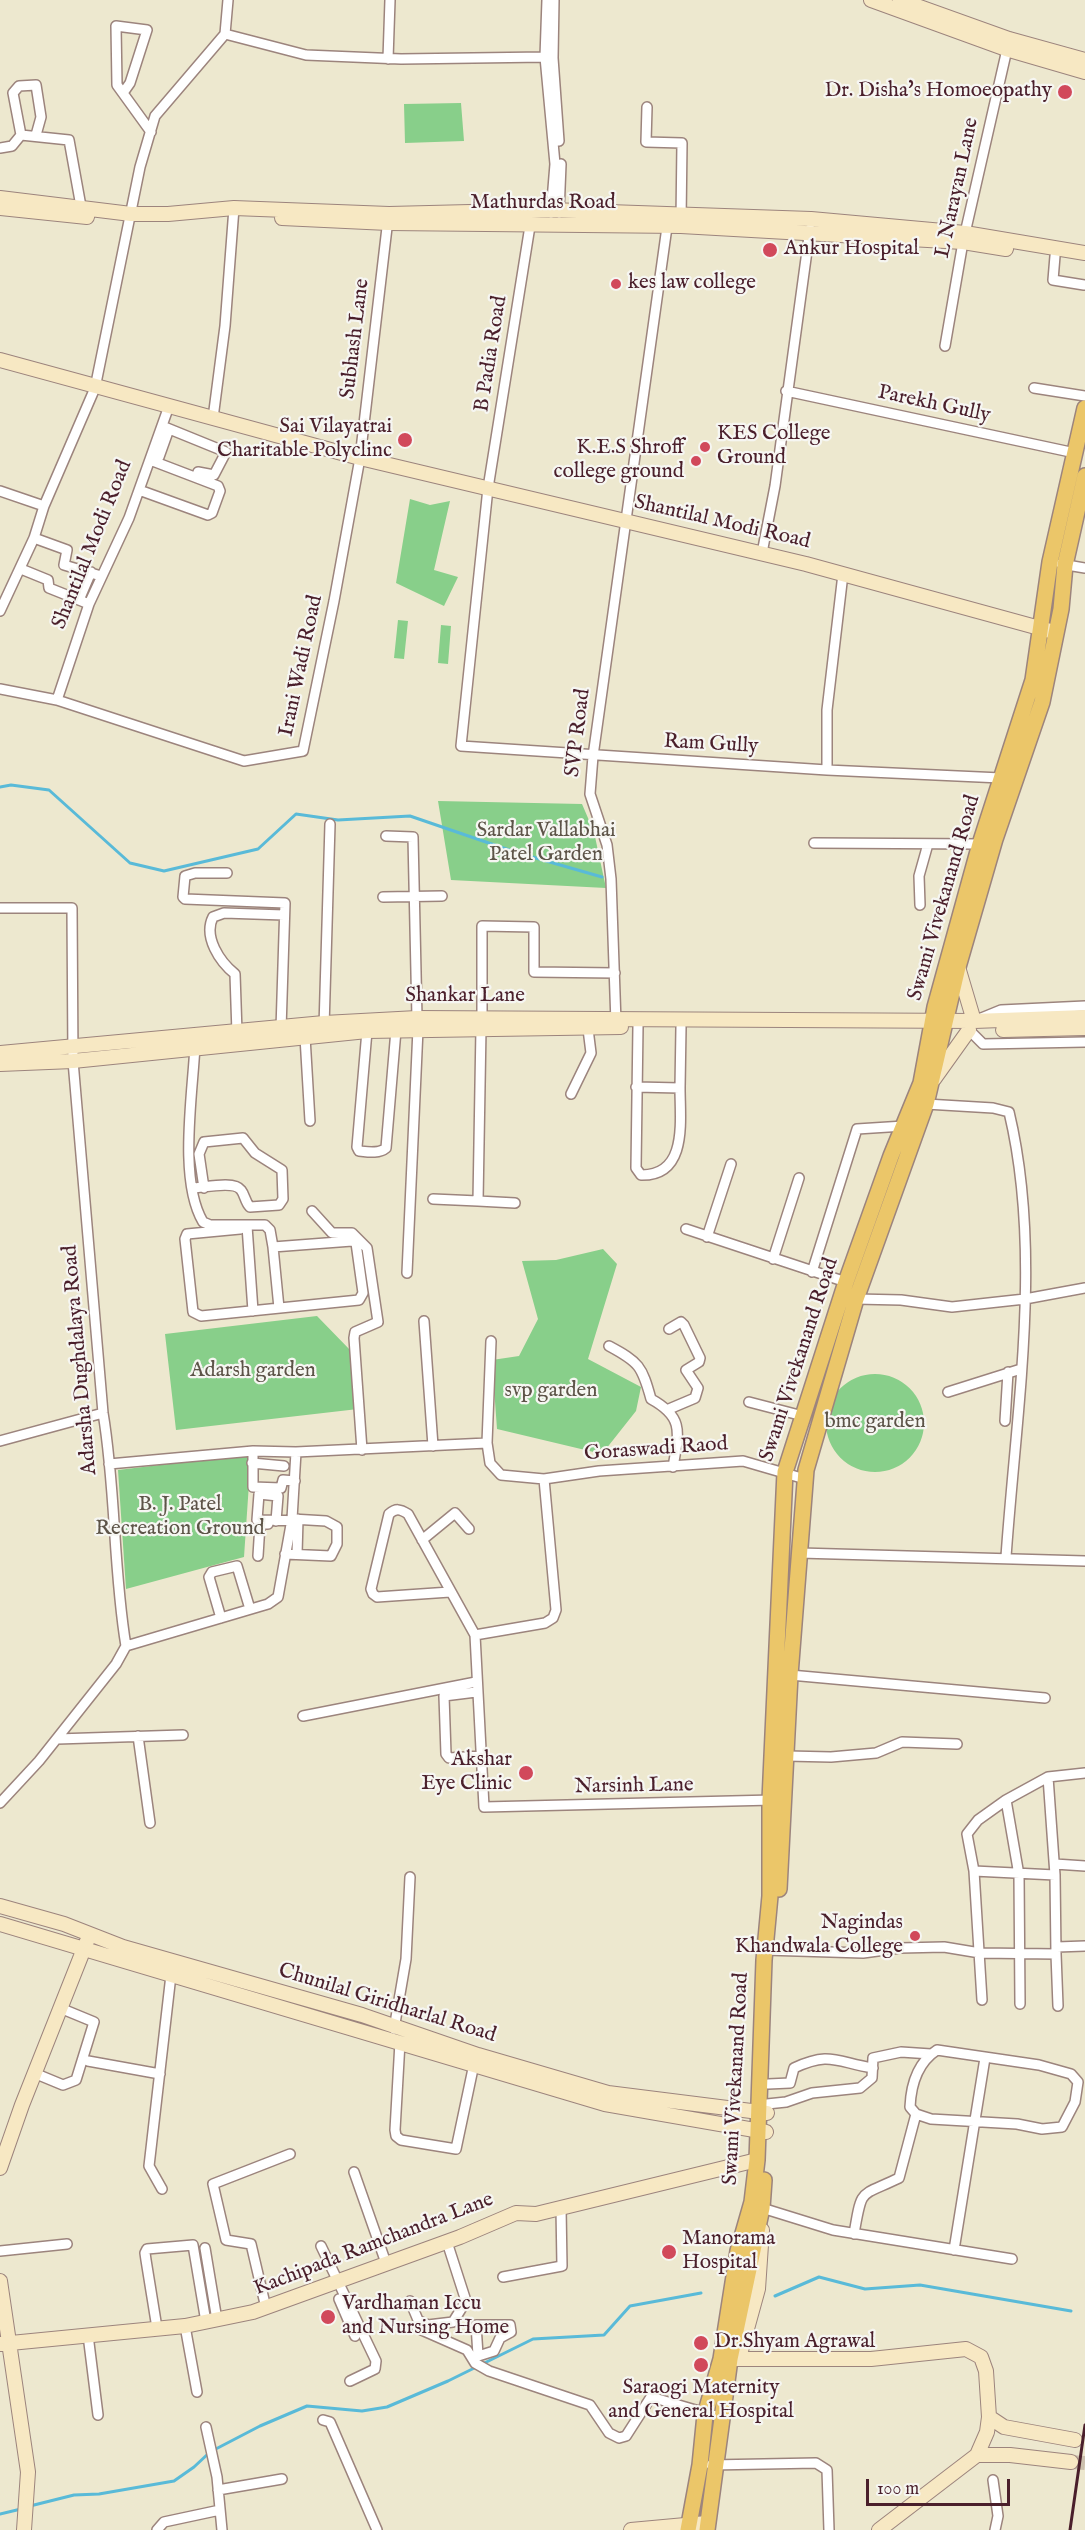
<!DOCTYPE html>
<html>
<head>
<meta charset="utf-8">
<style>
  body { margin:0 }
  #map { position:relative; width:1085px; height:2530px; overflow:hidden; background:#ede8cf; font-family:"IM FELL English",serif }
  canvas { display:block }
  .scale { position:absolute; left:866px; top:2479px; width:144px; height:27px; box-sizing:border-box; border:3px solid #4a1f2b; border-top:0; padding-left:8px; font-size:18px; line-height:21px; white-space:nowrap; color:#4a1f2b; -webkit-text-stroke:4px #f6f6f2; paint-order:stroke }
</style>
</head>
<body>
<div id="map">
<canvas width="1085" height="2530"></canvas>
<div class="scale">100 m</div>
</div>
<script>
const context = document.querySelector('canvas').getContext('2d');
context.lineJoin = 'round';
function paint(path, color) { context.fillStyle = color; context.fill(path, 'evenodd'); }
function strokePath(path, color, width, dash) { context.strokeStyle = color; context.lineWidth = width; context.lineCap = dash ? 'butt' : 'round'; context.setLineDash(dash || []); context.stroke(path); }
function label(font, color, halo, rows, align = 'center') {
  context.font = font + ' "IM FELL English",serif'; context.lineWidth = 4.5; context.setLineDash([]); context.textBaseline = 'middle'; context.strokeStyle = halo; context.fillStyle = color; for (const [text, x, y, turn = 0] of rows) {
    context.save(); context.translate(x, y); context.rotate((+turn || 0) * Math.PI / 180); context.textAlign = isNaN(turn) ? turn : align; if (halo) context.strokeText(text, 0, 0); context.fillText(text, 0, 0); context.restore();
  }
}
paint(new Path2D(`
  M461,103l3,38 -59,2 -1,-39z
  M410,499l20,6 20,-4 -16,69 24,7 -14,29 -48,-23z
  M398,620l10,1 -4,38 -10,-1z
  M441,625l10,1 -3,38 -10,-1z
  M438,801l144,3 12,28 12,56 -155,-8z
  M603,1249l14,15 -29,95 53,28 -5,24 -34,43 -105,-25 -5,-69 27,-4 19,-37 -16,-58 34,-1z
  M317,1316l34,35 7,58 -182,21 -11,-96z
  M826 1423a49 49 0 1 1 98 0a49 49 0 1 1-98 0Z
  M251,1454l-7,103 -118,32 -8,-119z`), '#88cf8a');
strokePath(new Path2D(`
  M0,787l11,-2 38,5 81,73 34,8 94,-22 38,-35 42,6 72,-4 105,36 87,25
  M775,2296l44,-19 46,12 55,-4 151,26
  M30,2506l44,-11 25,-1 75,-13 20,-14 16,-15 50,-26 47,-20 55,5 25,-4 61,-26 85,-42 71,-4 26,-29 71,-13
  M0,2514l21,-5`), '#59bad8', 3);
strokePath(new Path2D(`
  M1071,2462l14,1`), '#ccc0ae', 14, [14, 7]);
const street = new Path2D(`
  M547,0l-2,57 10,107 -4,49
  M554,0l-1,58 6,83
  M225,34l81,21 95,4 144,-2
  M225,34l3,-34
  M388,59l2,-59
  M123,93l7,-10 17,-53 -31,-4 1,59 34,47
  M647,107l-1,35 36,1 -1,77
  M36,135l5,-18 -5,-32 -17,1 -6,7 8,42 48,5 13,72
  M0,148l12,-2 9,-11
  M559,213l2,-49
  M530,226l-42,262 -27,258 366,24 174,8
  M1055,256l-2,24 31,5
  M945,346l18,-104 45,-197
  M1034,388l51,8
  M786,391l289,62
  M213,418l12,-92 9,-118
  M162,426l64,26 -12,23 -16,-3
  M159,457l10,-28
  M139,490l69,25 4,-2 8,-22 -2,-5 -68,-26
  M0,491l44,15
  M34,538l33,12 -3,15 37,11
  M762,553l13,-67 35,-257
  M1061,564l24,4
  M21,569l27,11 1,8 40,16
  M79,600l12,-28
  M0,611l34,-73 10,-32 51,-118 45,-221 15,-51 70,-82
  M0,689l57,11 187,61 59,-10 31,-150 26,-143 28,-239
  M57,700l32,-96 40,-86 40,-112
  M827,770v-60l16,-136
  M386,836l27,1 4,181
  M814,843l166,1
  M227,873h-32l-10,3 -2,21 2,2 100,4 -4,126
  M383,897l59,-1
  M920,905l-1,-29 9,-32
  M0,908h72l1,153 30,352c13,77 10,156 23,233l-10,18 -77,97 -39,42
  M482,1018v-92l52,1v45l81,1
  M979,1019l22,-9 84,-4
  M616,1023l-5,-144 -4,-34 -17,-51 3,-38 74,-529
  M324,1027l6,-203
  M969,1030l14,14 102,-2
  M367,1031l-10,116 2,4c9,1 20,3 27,-3l10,-118
  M237,1033l-2,-59c-15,-12 -32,-37 -22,-57l11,-4 60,2
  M305,1037l5,84
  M195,1045c-2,47 -17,135 8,177l7,3h55l5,5 3,17 79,-6 4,2 7,50 -4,7 -158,16 -8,-4 -8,-73 2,-5 53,-5 7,-3 6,85
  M636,1087l44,1c0,33 8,88 -39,87l-5,-7 2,-142
  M680,1088l1,-61
  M571,1094l20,-41 -3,-24
  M926,1104l67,4 16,4c34,142 7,300 -3,445
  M192,1188c11,0 42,-8 49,2 4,5 4,12 9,17l29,-2 4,-6 -1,-29 -27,-17 -12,-15 -39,4 -5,12 5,34
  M433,1199l45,2 3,-173
  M478,1201l37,2
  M312,1211l20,22h20l15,15 11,74 -23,10 -1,6 8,112
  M686,1229l160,53
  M707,1237l24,-73
  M273,1247l6,61
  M773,1259l26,-81
  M812,1272l45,-143 47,-3
  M407,1273l11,-244
  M856,1299l45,1 51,7 73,-8 60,-11
  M424,1321l9,125
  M669,1329l12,-7 3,3 16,33 -1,4 -13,8 12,18 -3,10 -26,11
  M609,1346c30,16 33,20 42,53 33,18 28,33 22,68
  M948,1392l73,-23
  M749,1402l54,14
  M1005,1421l3,-49
  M0,1441l103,-28
  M487,1443l4,-102
  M253,1451v36l28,1 2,-8 12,1
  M252,1463l32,3
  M109,1464l144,-13 43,1
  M544,1479l55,-8 144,-10 62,18
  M276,1521l2,-25 -19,-2 -2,26c12,0 23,0 35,1
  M422,1540l33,-27 14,16
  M800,1553l285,8
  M285,1554l46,2 6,-12v-17l-11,-6 -34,-2
  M297,1554l1,-35
  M258,1556l2,-32h8
  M450,1592l-73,5 -4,-3 -2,-5 18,-75c7,-6 11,-5 19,0l67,121
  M221,1618l-12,-41 3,-5 25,-6 13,43
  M126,1646l142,-42 10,-7 14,-78 4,-67 191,-9 3,20 11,12 43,4 12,131 -3,8 -8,5 -70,12 9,172 289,-7
  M790,1675l255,23
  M476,1692l-32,4 2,58 3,4 32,-2
  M303,1716l173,-34
  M138,1736l12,87
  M57,1739l126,-4
  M787,1756l44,1 45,-4 26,-11 55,2
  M1055,1864l30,2
  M974,1871l-7,-37 11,-14 28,-20
  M1057,1947l28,-1
  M765,1950l98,3 37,-5 44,-1 36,6 76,1 -1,-79
  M1056,1954l2,52
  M982,2000l-8,-129 81,4 -7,-98
  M1020,2004l-1,-129 -13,-75 42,-23 37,-4
  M394,2029l12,-70 4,-82
  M400,2042l-5,88 1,6 5,4 55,9 18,-85
  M937,2050l102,15 32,9 7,8 -3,20 -13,25 -20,2 -25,-5 -86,-5 -15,-5 -6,-7c1,-23 7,-44 27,-57z
  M88,2061l72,13
  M34,2073l29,12 13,-5 18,-58 -34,-14
  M768,2084l22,-1 4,-15c36,-17 42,-6 79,0
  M767,2104l19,-2 26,-9 48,-5 12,-10 1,-20 28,-6 30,2
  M354,2172l32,91
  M162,2189l-13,-23 22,-191
  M762,2208l71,22 179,29
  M854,2234c8,-48 6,-37 45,-56l17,-64
  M321,2246l55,115 -1,8 -25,12
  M205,2248l12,72
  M954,2250l31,-192
  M0,2251l67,-7
  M503,2277l59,-11 -1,-58
  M339,2299l16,37
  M410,2301l8,19 10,5 25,-3 13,-21 -19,-59
  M266,2308l-15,-64 -25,-4 -13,-56 77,-30
  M185,2326l12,66
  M157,2328l-11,-68 -1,-7 2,-4 46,-4 13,77
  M417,2328l50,22 8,13 14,8 101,34 19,28 10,5 7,-2 25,-39 72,21
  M88,2335l10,80
  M472,2358l22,-7 6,-13 11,-6 -1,-7h-34l2,30
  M323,2420l7,2 47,108
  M206,2427l11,50 5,53
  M711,2465l105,-2 11,7 2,60
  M993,2480l5,36 -3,14
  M218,2490l64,-11
  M157,2530l7,-8 56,-12`);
const secondary = new Path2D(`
  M871,0l135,49 79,23
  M900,0l109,39 76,21
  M0,198l131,16h37l66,-6 155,6 162,-4 260,9 154,14 120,20
  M0,208l87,9
  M282,218l106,5 293,3 282,16 43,7
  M0,360l360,98 446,106 248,68
  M958,967l16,54
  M1003,1030l82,-2
  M0,1053l324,-30 93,-5 557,3 111,-4
  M0,1064l73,-3 294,-30 254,-4
  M934,1079l35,-49
  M0,1906l64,18 59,23 239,68 116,40 130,38 159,20
  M0,1924l605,180 161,28
  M0,2168l22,-63 65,-164
  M0,2281l28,191 -4,58
  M0,2344l185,-18 68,-14 207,-75 56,-24 20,1 221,-54
  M739,2358l19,-69 4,-59
  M721,2359h150l95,-10 15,8 5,14 3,46 -2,15 -10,23 -98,75
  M989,2417l15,10 71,13
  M977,2455h33l61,7
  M631,2530l76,-7`);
const primary = new Path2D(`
  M779,1889l11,-214 16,-205 50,-171 70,-195 32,-137 37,-128 47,-137 19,-93 4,-44 20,-89
  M688,2530l12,-65 5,-50 16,-56 17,-108 14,-49 5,-42 7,-200 6,-64v-96l15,-328 61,-190 45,-126 30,-73 14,-76 45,-163 53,-164 17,-118 35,-154
  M707,2530l23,-171 32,-151 2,-28`);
strokePath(street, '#9c847d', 12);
strokePath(secondary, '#9c847d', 16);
strokePath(primary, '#9c847d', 18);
strokePath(street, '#fff', 9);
strokePath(secondary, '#f7e8c3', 14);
strokePath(primary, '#ebc669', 15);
strokePath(new Path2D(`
  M1070,2530l15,-105`), '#4a1f2b', 3);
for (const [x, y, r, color] of [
  [1065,92,8,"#d1495b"],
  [770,250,8,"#d1495b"],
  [616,284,6,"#d1495b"],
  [405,440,8,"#d1495b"],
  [705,447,6,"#d1495b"],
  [696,461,6,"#d1495b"],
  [526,1773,8,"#d1495b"],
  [915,1936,6,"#d1495b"],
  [669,2252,8,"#d1495b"],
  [328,2317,8,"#d1495b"],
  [701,2343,8,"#d1495b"],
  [701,2365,8,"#d1495b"]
]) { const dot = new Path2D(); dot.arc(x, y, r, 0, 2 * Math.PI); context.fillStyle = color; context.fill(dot); strokePath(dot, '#f6f6f2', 2); }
label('21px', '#4a1f2b', '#f6f6f2', [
  ["Dr. Disha's Homoeopathy",1052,92,"right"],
  ["Ankur Hospital",784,250],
  ["kes law college",628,284],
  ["Sai Vilayatrai",392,428,"right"],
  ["Charitable Polyclinc",392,452,"right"],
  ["KES College",717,435],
  ["Ground",717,459],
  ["K.E.S Shroff",684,449,"right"],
  ["college ground",684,473,"right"],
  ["Akshar",512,1761,"right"],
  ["Eye Clinic",512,1785,"right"],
  ["Nagindas",903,1924,"right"],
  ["Khandwala College",903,1948,"right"],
  ["Manorama",682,2240],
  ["Hospital",682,2264],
  ["Vardhaman Iccu",342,2305],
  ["and Nursing Home",342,2329],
  ["Dr.Shyam Agrawal",714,2343],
  ["Saraogi Maternity",701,2389,"center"],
  ["and General Hospital",701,2413,"center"]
], 'left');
label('21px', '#4a1f2b', '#f6f6f2', [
  ["L Narayan Lane",958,188,-78],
  ["Mathurdas Road",543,204],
  ["Subhash Lane",356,339,-83],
  ["B Padia Road",492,354,-81],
  ["Parekh Gully",934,405,12],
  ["Shantilal Modi Road",722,523,13],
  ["Shantilal Modi Road",93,545,-68],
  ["Irani Wadi Road",302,666,-78],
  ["SVP Road",579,733,-83],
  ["Ram Gully",711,745,3],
  ["Swami Vivekanand Road",945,898,-74],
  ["Shankar Lane",465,997],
  ["Adarsha Dughdalaya Road",81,1360,-95],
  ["Swami Vivekanand Road",800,1360,-72],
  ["Goraswadi Raod",656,1450,-4],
  ["Narsinh Lane",634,1787,-1],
  ["Chunilal Giridharlal Road",387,2004,17],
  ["Swami Vivekanand Road",737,2079,-87],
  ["Kachipada Ramchandra Lane",374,2245,-21]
]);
label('21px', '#5d5448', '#f6f6f2', [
  ["Sardar Vallabhai",546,832],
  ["Patel Garden",546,856],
  ["Adarsh garden",253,1372],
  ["svp garden",551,1392],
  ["bmc garden",875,1423],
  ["B. J. Patel",180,1506],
  ["Recreation Ground",180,1530]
]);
</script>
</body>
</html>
